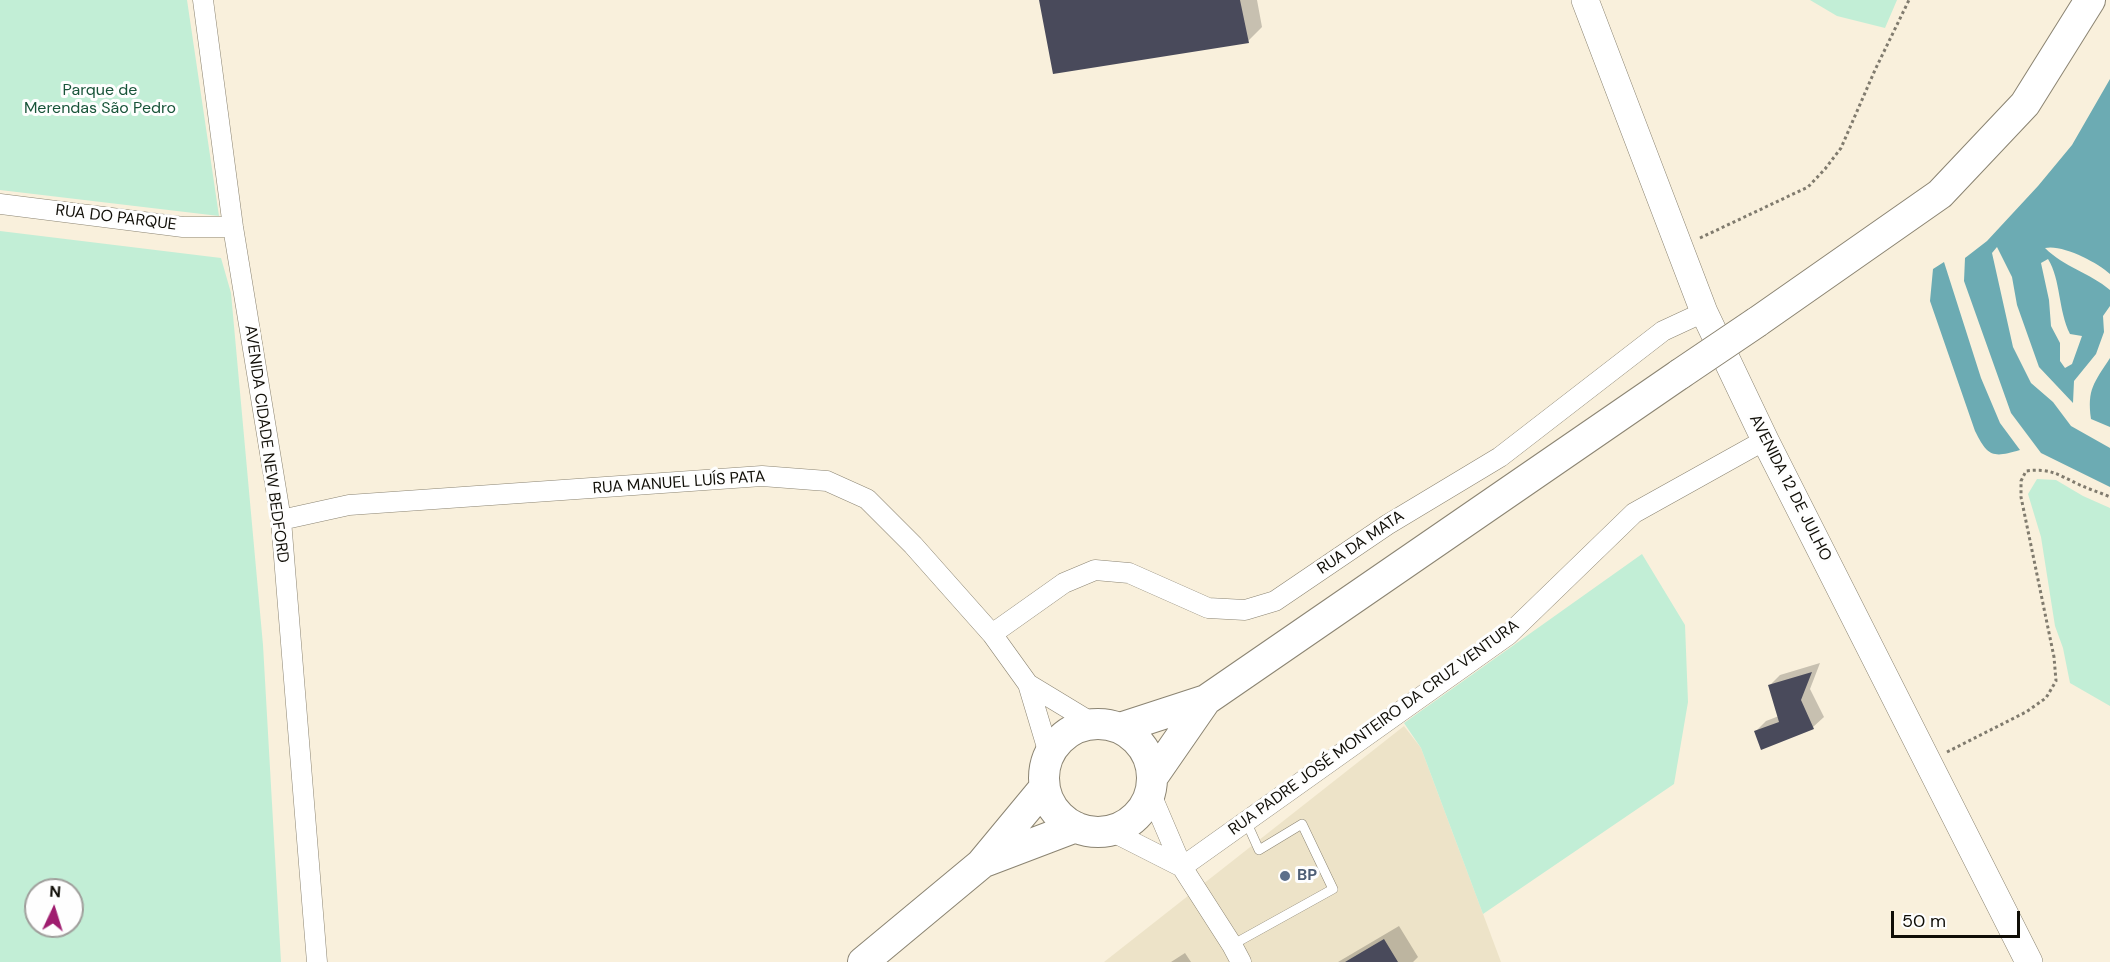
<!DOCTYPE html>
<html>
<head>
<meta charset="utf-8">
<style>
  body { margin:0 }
  #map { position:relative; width:2110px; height:962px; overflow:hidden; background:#f9f0dc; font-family:"DM Sans",sans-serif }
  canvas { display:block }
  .north { position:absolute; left:24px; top:878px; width:60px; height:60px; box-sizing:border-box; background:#fefefe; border:2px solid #9f9e9b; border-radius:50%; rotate:4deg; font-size:16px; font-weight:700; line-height:24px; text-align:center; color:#100e07 }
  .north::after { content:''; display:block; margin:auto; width:21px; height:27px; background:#9f1d6f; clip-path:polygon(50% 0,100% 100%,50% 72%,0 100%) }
  .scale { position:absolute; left:1891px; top:911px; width:129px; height:27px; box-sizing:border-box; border:3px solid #100e07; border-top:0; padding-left:8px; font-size:18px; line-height:21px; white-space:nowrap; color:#100e07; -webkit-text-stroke:4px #fefefe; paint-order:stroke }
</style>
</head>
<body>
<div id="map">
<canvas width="2110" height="962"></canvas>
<div class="north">N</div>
<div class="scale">50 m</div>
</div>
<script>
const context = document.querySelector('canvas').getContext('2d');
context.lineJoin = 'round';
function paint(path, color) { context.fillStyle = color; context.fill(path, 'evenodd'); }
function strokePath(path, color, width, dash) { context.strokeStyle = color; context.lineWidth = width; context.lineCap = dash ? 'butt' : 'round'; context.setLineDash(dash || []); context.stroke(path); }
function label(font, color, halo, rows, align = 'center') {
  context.font = font + ' "DM Sans",sans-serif'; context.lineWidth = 6; context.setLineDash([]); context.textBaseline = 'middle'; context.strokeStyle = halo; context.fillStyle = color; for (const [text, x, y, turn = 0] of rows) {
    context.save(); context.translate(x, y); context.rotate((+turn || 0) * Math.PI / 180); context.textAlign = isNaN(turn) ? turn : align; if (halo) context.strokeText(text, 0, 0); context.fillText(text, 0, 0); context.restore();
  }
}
paint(new Path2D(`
  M1404,726l17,22 80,214h-397z`), '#ede3c8');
paint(new Path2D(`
  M0,0h187l32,216 -219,-26z
  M1810,0h87l-12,28 -48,-12z
  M0,231l221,27 10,35 32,352 18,317h-281zM36,890h36v36h-36z
  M2037,479l19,1 27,16 27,12v198l-40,-23 -7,-35 -8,-22 -14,-89 -13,-43z
  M1642,554l43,71 3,77 -14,82 -191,130 -62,-166 -17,-25z`), '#c2eed6');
paint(new Path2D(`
  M2110,79v195c-13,-12 -48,-30 -65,-26 19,19 45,25 65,42v16l-7,10 1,16 -8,22 -22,27 -1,22 -34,-36 -22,-62 -5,-28 -15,-30 -5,6 21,94 18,36 22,19 18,24 39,22v39l-69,-34 -30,-40 -47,-132 1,-23 22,-17 51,-55 34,-41zM2048,259c13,21 10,51 22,75l12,2 -10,28 -7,4 -5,-7v-18l-9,-17 -2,-26 -8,-37z
  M1944,262l37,116 19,45 20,27c-27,8 -32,7 -45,-19l-45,-130 3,-32z
  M2110,358v69l-19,-8c-4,-30 3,-36 19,-61z`), '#6cabb3');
paint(new Path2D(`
  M1041,0h216l5,27 -14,14z
  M1820,663l-10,26 14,28 -11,10 -51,21 -6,-17 10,-10 13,-5 -10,-30 11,-11z
  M1399,926l19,31 -5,5h-75z
  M1185,953l6,9h-20z`), '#0003');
paint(new Path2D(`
  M1039,0h201l9,43 -196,31z
  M1812,672l-11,28 13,29 -53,21 -7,-19 25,-9 -11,-37z
  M1384,939l14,23h-53z`), '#494a5b');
const lane = new Path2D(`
  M1232,945l101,-56 -31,-65 -43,26 -13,-29`);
const street = new Path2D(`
  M203,0l30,227 48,293 36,442
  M0,204l183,23h50
  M281,520l68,-15 413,-29 65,5 40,18 46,46 79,89 36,50 21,70
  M992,634l72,-51 31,-13 34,3 79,35 37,2 30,-9 112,-76 113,-68 163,-126 41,-19
  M1028,684l66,40
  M1150,792l32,75 50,78 9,17
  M1109,830l73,37
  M1182,867l326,-232 126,-122 131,-73`);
const secondary = new Path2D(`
  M1585,0l119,312 61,128 264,522`);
const primary = new Path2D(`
  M1757,322l183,-128 85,-90 65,-104
  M1044 778a54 54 0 1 1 108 0a54 54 0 1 1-108 0Z
  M1120,728l86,-28 474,-326
  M1152,778l54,-78
  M984,862l92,-35
  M863,962l118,-98 63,-76`);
strokePath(lane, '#8b8472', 10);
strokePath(street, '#8b8472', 21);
strokePath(secondary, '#8b8472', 28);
strokePath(primary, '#8b8472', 32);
strokePath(new Path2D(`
  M1700,238l108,-51 17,-18 16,-21 34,-78 34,-70
  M1947,752l79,-40 20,-14 10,-17 -2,-24 -33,-160v-16l5,-10c24,-3 31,3 52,13 10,5 21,8 32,13`), '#807b6e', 3, [3, 3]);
strokePath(lane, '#fff', 9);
strokePath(street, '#fff', 20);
strokePath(secondary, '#fff', 27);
strokePath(primary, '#fff', 30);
const primaryBridge = new Path2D(`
  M1680,374l77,-52`);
strokePath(primaryBridge, '#8b8472', 32, []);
strokePath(primaryBridge, '#fff', 30);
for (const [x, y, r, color] of [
  [1285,876,6,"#5c6f8a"]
]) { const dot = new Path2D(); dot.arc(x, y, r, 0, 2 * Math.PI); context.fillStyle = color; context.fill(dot); strokePath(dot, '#fefefe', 2); }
label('16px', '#185439', '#fefefe', [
  ["Parque de",100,91],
  ["Merendas São Pedro",100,109]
]);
label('16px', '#100e07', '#fefefe', [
  ["RUA DO PARQUE",116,218,7],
  ["AVENIDA CIDADE NEW BEDFORD",266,444,82],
  ["RUA MANUEL LUÍS PATA",679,483,-4],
  ["AVENIDA 12 DE JULHO",1790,488,63],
  ["RUA DA MATA",1361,543,-34],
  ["RUA PADRE JOSÉ MONTEIRO DA CRUZ VENTURA",1374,728,-36]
]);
label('bold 16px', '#4e5e75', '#fefefe', [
  ["BP",1297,876]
], 'left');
</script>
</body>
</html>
